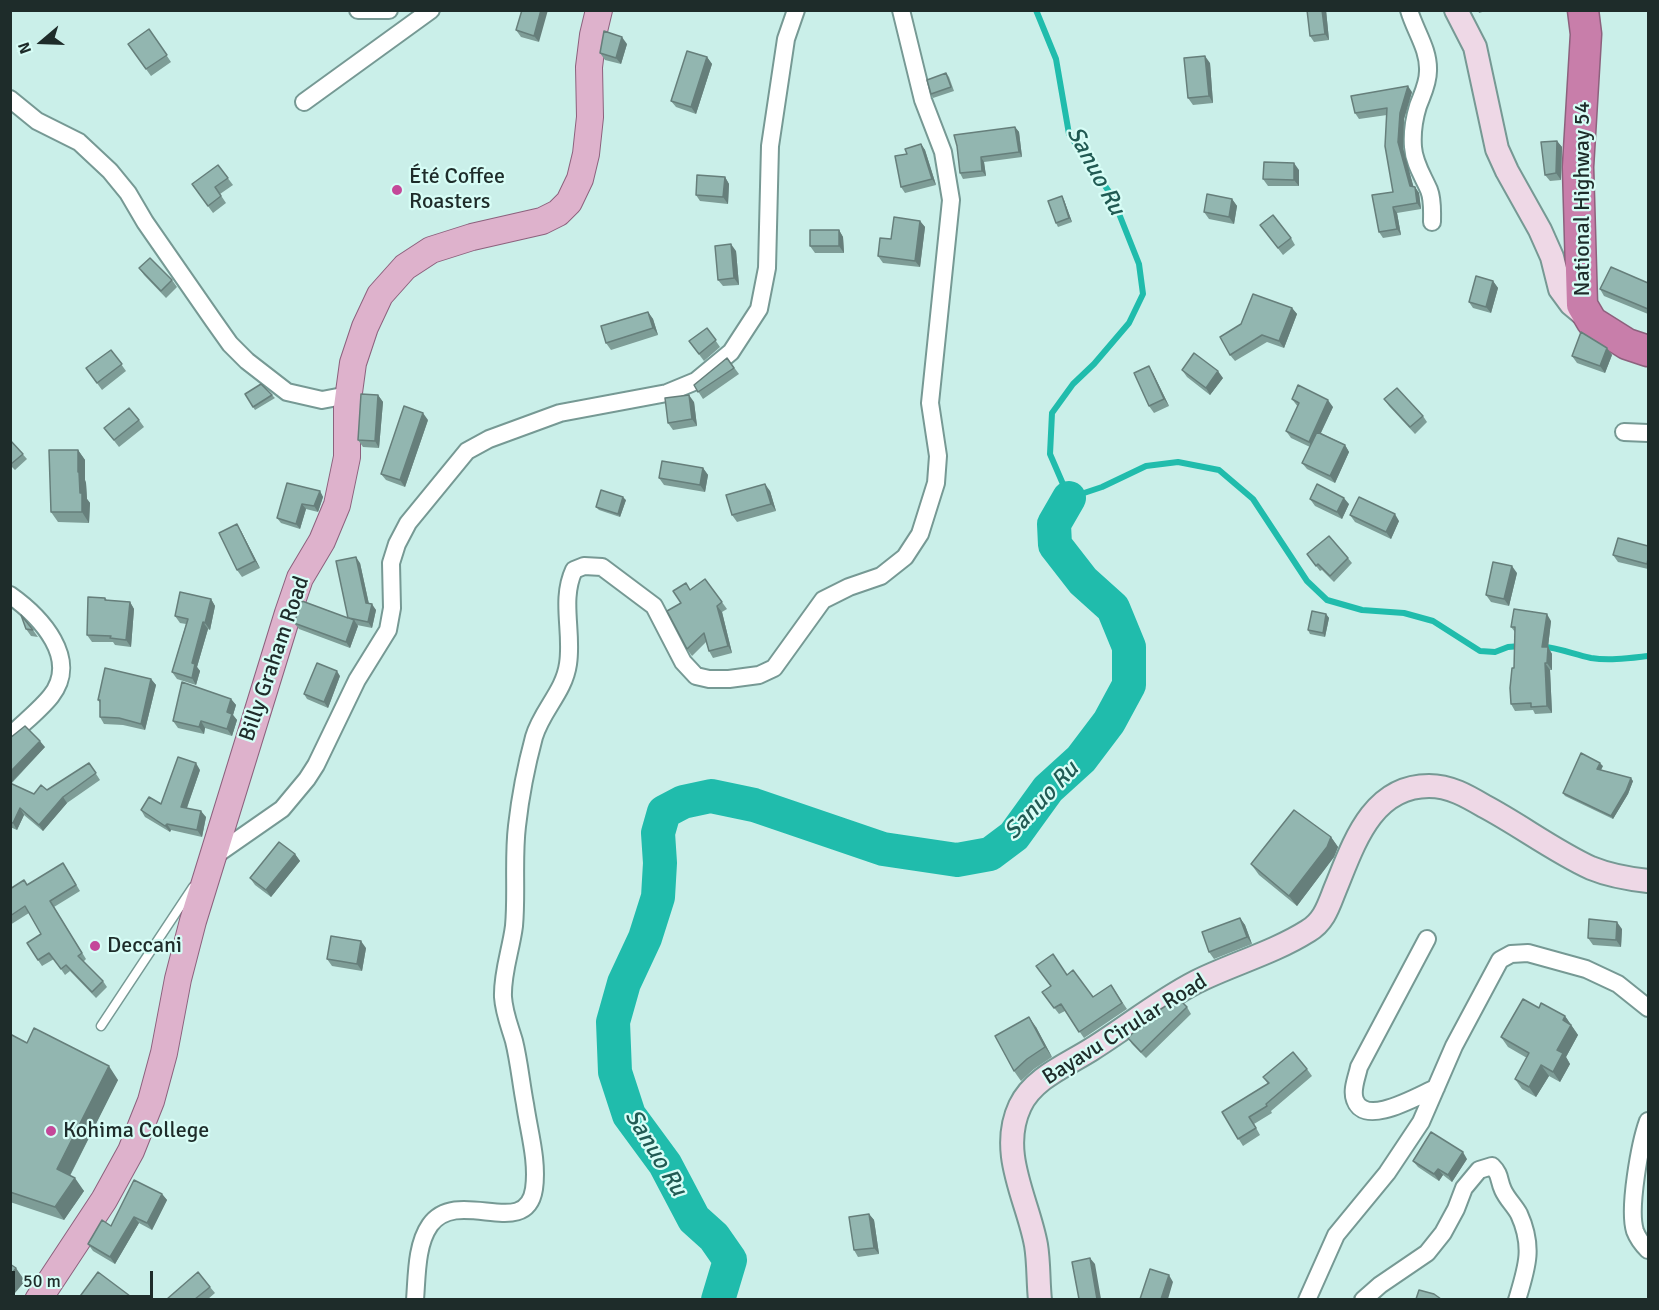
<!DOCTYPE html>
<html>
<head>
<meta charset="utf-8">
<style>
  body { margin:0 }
  #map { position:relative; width:1659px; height:1310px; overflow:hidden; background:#caefe9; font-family:Signika,sans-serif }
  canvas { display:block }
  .frame { position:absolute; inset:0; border:12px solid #1e2c2a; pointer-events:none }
  .north { position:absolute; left:12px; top:12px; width:60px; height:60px; -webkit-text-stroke:4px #d7fdf6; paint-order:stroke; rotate:251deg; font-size:16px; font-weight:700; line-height:24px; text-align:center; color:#1e2c2a }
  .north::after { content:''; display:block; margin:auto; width:21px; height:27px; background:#1e2c2a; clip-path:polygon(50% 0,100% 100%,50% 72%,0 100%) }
  .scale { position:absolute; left:12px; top:1271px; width:141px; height:27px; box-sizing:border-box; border:3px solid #1e2c2a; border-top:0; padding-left:8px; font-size:18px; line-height:21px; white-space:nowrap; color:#1e2c2a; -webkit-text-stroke:4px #d7fdf6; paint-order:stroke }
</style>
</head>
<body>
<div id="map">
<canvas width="1659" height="1310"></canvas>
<div class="frame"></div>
<div class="north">N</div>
<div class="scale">50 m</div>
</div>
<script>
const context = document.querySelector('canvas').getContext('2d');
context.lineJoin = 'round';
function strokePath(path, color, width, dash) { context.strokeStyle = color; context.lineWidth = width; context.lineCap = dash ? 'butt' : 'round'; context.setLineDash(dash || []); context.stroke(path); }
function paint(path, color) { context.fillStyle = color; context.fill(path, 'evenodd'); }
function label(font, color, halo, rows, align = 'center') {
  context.font = font + ' Signika,sans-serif'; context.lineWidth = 4.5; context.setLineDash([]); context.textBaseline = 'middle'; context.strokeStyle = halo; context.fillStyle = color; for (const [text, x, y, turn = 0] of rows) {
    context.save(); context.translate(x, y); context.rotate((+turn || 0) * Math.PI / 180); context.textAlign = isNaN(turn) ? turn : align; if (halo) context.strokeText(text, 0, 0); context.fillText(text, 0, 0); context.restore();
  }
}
strokePath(new Path2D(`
  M1036,10l20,49 13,75 43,62 27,68 4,30 -14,29 -35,41 -21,20 -21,29 -2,41 19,44 33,-11 44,-21 32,-4 41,8 34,29 54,82 20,19 35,10 42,3 29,8 47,30 15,1 13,-5 13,-1
  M1540,646c19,2 33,8 51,12 19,3 39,0 57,-2`), '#20bcac', 6);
strokePath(new Path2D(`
  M718,1300l12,-40 -16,-23 -20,-18 -29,-55 -36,-49 -14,-43 -2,-50 11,-39 21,-45 13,-41 2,-34 -2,-30 6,-21 19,-10 28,-6 43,9 129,44 74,11 33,-6 24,-18 34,-47 33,-30 28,-37 20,-37v-38l-16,-39 -30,-27 -28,-36 -1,-21 15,-26`), '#20bcac', 34);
const lane = new Path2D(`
  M101,1026l92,-139`);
const street = new Path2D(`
  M358,10h31
  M1409,10c6,21 20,39 19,61 0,13 -6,24 -10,35 -4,13 -6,28 -5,41 1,16 10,29 16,43 4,10 3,21 3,32
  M10,99l27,22 42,21 31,29 18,22 17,29 68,98 17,24 17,17 40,31 35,8 26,-5
  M304,102l127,-92
  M1624,432l24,1
  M10,595c31,22 70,64 41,101 -11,14 -28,27 -41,40
  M213,857l69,-48 25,-30 9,-14 41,-85 31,-50 4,-22 -1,-45 6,-19 11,-21 59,-72 22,-12 71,-26 107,-20 29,-12 35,-29 28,-43 8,-41 3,-122 16,-107 10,-29
  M1427,939l-68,128c-2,10 -8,23 -4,33 10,28 64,-5 81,-12
  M1648,1121c-8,22 -20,88 -13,110 3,8 8,14 13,19
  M415,1300c2,-24 1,-55 15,-75 28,-39 96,16 104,-36 4,-28 -5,-57 -9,-85 -4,-21 -6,-43 -11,-63 -4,-14 -10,-28 -11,-44 -1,-24 8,-47 11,-71 3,-33 -1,-67 3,-100 3,-27 10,-63 17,-89 8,-27 30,-45 34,-73 5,-32 -8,-64 6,-94l10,-4 18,1 52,39 29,56 13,14 13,3h20l30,-4 15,-7 49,-68 26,-13 32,-11 24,-19 15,-23 16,-51 2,-27 -8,-53 21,-203 -8,-48 -20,-52 -22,-90
  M1307,1300l29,-65 51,-62 34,-51 33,-76 46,-86 11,-6 17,-1 58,16 32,15 30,24
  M1363,1300l17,-15 47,-32 16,-20 13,-24 8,-21 15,-18 13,-4c9,9 6,13 11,24 4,9 11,15 16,24 15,33 8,53 -2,86`);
const secondary = new Path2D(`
  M1456,10l19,37 22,102 10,22 33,59 12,27 8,32 11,15 18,15
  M1040,1300c-2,-18 -1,-37 -4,-55 -8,-45 -38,-92 -16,-139 13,-28 47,-41 72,-57 35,-22 67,-48 104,-67 36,-18 77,-29 112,-51 17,-10 21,-27 28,-44 18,-44 36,-101 93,-101 21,0 38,10 55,20 36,19 70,45 107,62 17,7 39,11 57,13`);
const primary = new Path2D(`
  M38,1300l66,-100 27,-49 20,-50 13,-48 14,-74 15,-58 95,-308 12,-35 22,-37 15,-36 10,-48v-50l6,-44 12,-36 15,-32 25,-28 26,-17 41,-13 70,-16 16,-8 11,-11 11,-23 6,-25 4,-37 -1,-50 4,-32 6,-25`);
const highway = new Path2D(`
  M1583,10l3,24 -8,133 4,138 10,17 35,22 21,7`);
strokePath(lane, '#769994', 11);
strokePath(street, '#769994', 20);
strokePath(secondary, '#769994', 26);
strokePath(primary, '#8c617d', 28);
strokePath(highway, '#8c617d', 33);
strokePath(lane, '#fff', 8);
strokePath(street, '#fff', 16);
strokePath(secondary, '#eed8e6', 22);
strokePath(primary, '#deb2cc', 26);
strokePath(highway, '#c87eaa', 30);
paint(new Path2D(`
  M522,10l17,32 -18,-5 -5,-7z
  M1326,10l3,30 -15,2 -4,-6z
  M1478,10h11l-10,3z
  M149,29l22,33 -20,14 -23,-32z
  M627,44l-6,20 -16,-4 -5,-7z
  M707,57l5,7 -16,50 -20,-7 -5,-6z
  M1210,63l3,40 -20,2 -5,-7z
  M946,73l3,4 5,14 -21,7 -2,-4z
  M1412,92l-8,27 -1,29 10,38 2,1 4,6 2,16 -24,4 4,22 -18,3 -4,-6 14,-40 -6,-77 -28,4 -4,-6z
  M1015,127l4,5 3,25 -38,5 2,14 -23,3 -3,-6z
  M1557,141l5,6 -1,33 -11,1 -5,-6z
  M921,144l4,6 11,35 -31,8 -4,-6 6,-33z
  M218,165l15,20 -13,9 6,9 -13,10 -21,-29z
  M1299,170v16h-31l-5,-7z
  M725,177l4,7 -1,20 -28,-3 -4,-6z
  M1232,199l5,7 -3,18 -25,-5 -5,-7z
  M1064,200l8,22 -14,5 -2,-4z
  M920,221l5,6 -5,40 -37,-4 -5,-7 13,-17z
  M1260,225l31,13 4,7 -12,10z
  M839,230l4,7 1,16h-29l-5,-7z
  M736,251l3,34 -16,1 -5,-6z
  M139,268l33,12 5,7 -11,11 -22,-23z
  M1493,281l5,7 -7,25 -18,-5 -4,-6z
  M1648,283v31l-44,-18 -4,-7z
  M1292,308l5,6 -13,34 -17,-6 -32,19 -5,-6z
  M648,312l5,7 5,16 -47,15 -5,-7z
  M707,328l13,19 -16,14 -15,-20z
  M1607,348l5,7 -7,18 -28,-10 -5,-7z
  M111,350l15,21 -24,19 -16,-22z
  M727,358l12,16 -36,25 -9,-14z
  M1182,370l41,8 -13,17 -23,-18z
  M1153,373l16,33 -15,7 -5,-7z
  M245,394l27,1 3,3 -20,12z
  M378,395l5,7 -4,46 -16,-1 -5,-7z
  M1292,399l41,8 -12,26 24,12 4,7 -14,31 -28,-14 -5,-6 8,-16 -19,-9 -5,-7 12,-24z
  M1384,399l39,17 4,6 -12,12 -26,-28z
  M694,402l3,24 -24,4 -5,-7z
  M139,420l5,7 -25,20 -15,-19z
  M428,420l-23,67 -19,-7 -5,-6z
  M10,440l17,19 -12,11 -5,-5z
  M78,450l7,10v20l1,3 1,16 3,4 -1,20 -31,-1 -7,-10z
  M703,468l5,7 -3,17 -41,-7 -5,-7z
  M320,491l3,6 -5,15 -12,-3 -6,20 -19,-6 -4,-5z
  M770,491l6,20 -39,11 -5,-7z
  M1310,499l39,5 -7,15 -27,-13z
  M626,500l-6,17 -21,-7 -3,-3z
  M1350,515l49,6 -8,18 -36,-17z
  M241,531l19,37 -18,9 -5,-7z
  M1648,546v23l-30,-7 -5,-7z
  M1307,554l41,4 4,5 -18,19 -12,-12 -2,1z
  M360,563l9,41 7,6 -4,18 -15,-3 1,1 -8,22 -51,-19 -5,-6 54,-5z
  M1517,573l-8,33 -18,-4 -5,-7z
  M705,579l22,30 -5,3 10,41 -19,5 -4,-7 -3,-9 -14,14 -5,-7 -6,-46 9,-13z
  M105,598l2,2 23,2 4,7 -3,38 -16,-2 -2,-3h-21l-5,-7z
  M211,599l4,7 -5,24 -2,-1 -11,38 3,4 -4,14 -19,-6 -5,-7 14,-48 -6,-1 -5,-7z
  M1326,614l3,4 -4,19 -15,-3 -2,-4z
  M1551,621l-3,26 4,7v16h-2l2,43 -17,1 -2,-4 -18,1 -4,-7 3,-36 1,-36 -4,-5z
  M26,629l7,1 5,7 -7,-1z
  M340,676l-12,32 -21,-9 -3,-5z
  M151,679l5,6 -11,45 -22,-5 -19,-1 -4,-7v-14l-2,-3z
  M231,699l5,6 -3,10 4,5 -5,16 -27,-8 -1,6 -26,-6 -5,-7z
  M10,738l35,9 -34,37 23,10 13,-4 42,-27 11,17 -33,23 -24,28 -19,-16 -7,15 -7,-3z
  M1603,766l-2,4 32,11 -5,13 -15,25 -48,-23 -2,-3z
  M200,770l-13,38 19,9 -4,20 -31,-7 -1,2 -25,-15 -4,-7 20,-6z
  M1331,837l7,10 -4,10 -37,49 -38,-31 -8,-11z
  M295,854l5,7 -29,36 -16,-12 -5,-7z
  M67,869l13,22 -26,16 32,52 -3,3 20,19 4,6 -11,11 -26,-27 -5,4 -11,-16 -12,7 -4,-6 3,-26 -12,-21 -19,12v-36l17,-4z
  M1240,918l5,7 7,19 -38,15 -5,-7z
  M1622,929l-1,18 -28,-2 -5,-7z
  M366,948l-4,23 -30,-5 -5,-7z
  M1067,975l26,22 18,-12 16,24 -43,29 -19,-27 -6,3 -17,-22z
  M1187,1007l4,7 -45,44 -14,-14 -4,-6z
  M1539,1008l26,8 13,19 -12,22 4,7 -10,18 -11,-6 -13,21 -14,-8 -7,-10 12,-21 -19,-11 -7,-10z
  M1036,1027l16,30 -18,12 -13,12 -7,-10z
  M10,1034l17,9 91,37 -48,96 14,15 -20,29 -54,-18z
  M1307,1069l5,7 -41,35 1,2 -18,11 6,11 -17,11 -21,-34 46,-28 -5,-7z
  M1467,1159l-15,23 -9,-7 -4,6 -21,-14 -5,-6z
  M162,1194l5,6 -15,30 -13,-7 -24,41 -22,-13 -5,-7 23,-18z
  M869,1214l5,6 5,34 -21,3 -4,-7z
  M210,1287l5,6 -7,6h-40z`), '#7e9d97');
paint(new Path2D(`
  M541,10h7l-9,32 -5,-6z
  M1322,10h4l3,30 -4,-6z
  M622,37l5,7 -6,20 -5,-6z
  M1205,56l5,7 3,40 -4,-7z
  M707,57l5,7 -16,50 -5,-7z
  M1408,86l4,6 -8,27 -1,29 12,44 -5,-6 -12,-44 2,-29z
  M1015,127l4,5 3,25 -3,-5z
  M1557,141l5,6 -1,33 -5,-7z
  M921,144l4,6 11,35 -4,-6z
  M981,157l3,5 2,14 -4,-5z
  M1294,163l5,7v16l-5,-6z
  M725,177l4,7 -1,20 -5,-7z
  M1415,187l4,6 2,16 -4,-6z
  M1062,196l2,4 8,22 -3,-4z
  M1232,199l5,7 -3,18 -5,-7z
  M1393,207l4,6 4,22 -4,-6z
  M920,221l5,6 -5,40 -5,-6z
  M839,230l4,7 1,16 -5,-7z
  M731,244l5,7 3,34 -5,-7z
  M1493,281l5,7 -7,25 -5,-6z
  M1292,308l5,6 -13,34 -5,-7z
  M648,312l5,7 5,16 -5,-7z
  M1607,348l5,7 -7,18 -5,-7z
  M1149,366l4,7 16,33 -5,-7z
  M1218,371l5,7 -13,17 -4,-7z
  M378,395l5,7 -4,46 -4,-7z
  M689,395l5,7 3,24 -5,-7z
  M1328,400l5,7 -20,42 -4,-7z
  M423,413l5,7 -23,67 -5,-7z
  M1345,445l4,7 -14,31 -5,-7z
  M78,450l7,10v20l1,3 1,16 3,4 -1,20 -7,-11 -4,-40z
  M703,468l5,7 -3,17 -5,-7z
  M765,484l5,7 6,20 -5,-7z
  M320,491l3,6 -5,15 -4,-6z
  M623,497l3,3 -6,17 -2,-3z
  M1344,498l5,6 -7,15 -5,-7z
  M302,504l4,5 -6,20 -4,-5z
  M1395,514l4,7 -8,18 -5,-7z
  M237,524l4,7 19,37 -5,-7z
  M356,557l4,6 10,46 -4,-6z
  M1512,566l5,7 -8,33 -5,-7z
  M211,599l4,7 -5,24 -5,-7z
  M130,602l4,7 -3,38 -5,-7z
  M372,604l4,6 -4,18 -4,-6z
  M717,606l5,6 10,41 -4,-7z
  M1326,614l3,4 -4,19 -2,-4z
  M1547,614l4,7 -3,26 4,7v16l-5,-7 -5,-16z
  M354,620l4,6 -8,22 -4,-6z
  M203,622l5,7 -11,38 3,4 -4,14 -4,-7v-15z
  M1545,663l5,7 2,43 -5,-7z
  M337,671l3,5 -12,32 -4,-6z
  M151,679l5,6 -11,45 -4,-6z
  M231,699l5,6 -3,10 4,5 -5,16 -5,-7v-17z
  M201,721l4,7 -1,6 -5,-7z
  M40,741l5,6 -35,37v-12z
  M196,763l4,7 -15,43 -4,-6z
  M1600,763l3,3 -4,7 -2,-4z
  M1631,778l2,3 -5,13 -15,25 -2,-3z
  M63,797l4,6 -24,28 -4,-6z
  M20,808l4,7 -7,15 -4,-7z
  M201,811l5,6 -4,20 -5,-7z
  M167,824l4,6 -1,2 -5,-6z
  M1331,837l7,10 -4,10 -37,49 -8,-10z
  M295,854l5,7 -29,36 -5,-7z
  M1240,918l5,7 7,19 -5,-7z
  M1617,922l5,7 -1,18 -5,-7z
  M361,941l5,7 -4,23 -5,-7z
  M1565,1016l13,19 -12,22 4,7 -10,18 -7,-10 10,-52z
  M1029,1017l7,10 16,30 -7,-10z
  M1541,1065l8,11 -13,21 -7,-10z
  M109,1066l9,14 -52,103 -9,-14z
  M1463,1152l4,7 -15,23 -4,-7z
  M1438,1169l5,6 -4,6 -5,-7z
  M75,1178l9,13 -20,29 -9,-13z
  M162,1194l5,6 -15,30 -5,-7z
  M869,1214l5,6 5,34 -5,-6z
  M134,1217l5,6 -24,41 -5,-7z
  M1090,1258l5,6 6,35h-4z
  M16,1268l9,13 -15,18v-23z
  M1169,1275l4,7 -5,17h-7z`), '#667f7b');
const building = new Path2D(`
  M522,10h19l-7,26 -18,-6z
  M1307,10h15l3,24 -15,2z
  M149,29l18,26 -21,14 -18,-25z
  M604,31l18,6 -6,21 -16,-5z
  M687,51l20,6 -16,50 -20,-6z
  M1205,56l4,40 -21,2 -4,-40z
  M946,73l5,14 -20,7 -4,-14z
  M1408,86l-8,27 -2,29 12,44 5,1 2,16 -24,4 4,22 -18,3 -7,-37 21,-3 -8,-46 2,-38 -32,5 -4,-17z
  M1015,127l4,25 -38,5 1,14 -22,2 -3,-27 -3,-11z
  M1557,141l-1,32 -11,2 -4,-33z
  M921,144l11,35 -31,8 -6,-31 12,-2 -2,-5z
  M1264,162l30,1v17l-31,-1z
  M218,165l10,13 -13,9 6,9 -13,10 -16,-22z
  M697,175l28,2 -2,20 -27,-2z
  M1207,194l25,5 -3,18 -25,-5z
  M1062,196l7,22 -13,5 -8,-22z
  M1273,215l18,23 -13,10 -18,-23z
  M894,217l26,4 -5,40 -37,-5 2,-18 11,1z
  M810,230h29v16h-29z
  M731,244l3,34 -16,2 -3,-34z
  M150,258l22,22 -11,11 -22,-23z
  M1611,267l37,16v26l-48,-20z
  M1476,276l17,5 -7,26 -17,-5z
  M1253,294l39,14 -13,33 -17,-6 -32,20 -10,-18 21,-13z
  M648,312l5,16 -47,15 -5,-17z
  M707,328l9,12 -17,14 -10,-13z
  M1581,332l26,16 -7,18 -28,-10z
  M111,350l11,14 -25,19 -11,-15z
  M1194,353l24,18 -12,17 -24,-18z
  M727,358l7,10 -36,24 -4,-7z
  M1149,366l15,33 -15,7 -15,-33z
  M261,384l11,11 -19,12 -8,-13z
  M1298,385l30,15 -19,42 -23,-11 13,-28 -7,-4z
  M1397,388l26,28 -13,11 -26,-28z
  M361,394l17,1 -3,46 -17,-1z
  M689,395l3,24 -24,4 -3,-25z
  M404,406l19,7 -23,67 -19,-6z
  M129,408l10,12 -25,20 -10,-12z
  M1317,432l28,13 -15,31 -28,-13z
  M10,440l13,14 -12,10 -1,-1z
  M49,450h29v22h1l1,21h2v19h-31z
  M662,461l41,7 -3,17 -41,-7z
  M287,483l33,8 -6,15 -12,-2 -6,20 -19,-6z
  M765,484l6,20 -39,11 -6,-20z
  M1317,484l27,14 -7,14 -27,-13z
  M601,490l22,7 -5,17 -22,-7z
  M1359,497l36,17 -9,18 -36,-17z
  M237,524l18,37 -18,9 -18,-37z
  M1329,536l19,22 -18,18 -12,-12 -2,2 -9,-12z
  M1618,538l30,8v13l-1,5 -34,-9z
  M356,557l10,46 6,1 -4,18 -19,-4 5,2 -8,22 -52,-19 8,-22 46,17 -12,-57z
  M1493,562l19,4 -8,33 -18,-4z
  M705,579l17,23 -5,4 11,40 -19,5 -5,-18 -17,16 -20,-38 14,-8 -8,-12 13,-8 4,7z
  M180,592l31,7 -6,24 -2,-1 -11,41 3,1 -3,14 -20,-6 16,-53 -13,-3z
  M88,597l17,1v2l25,2 -4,38 -16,-2 1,-2 -24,-1z
  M1514,609l33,5 -5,33h6l-1,16h-2l2,43 -16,1v-4l-20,1 -1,-16 2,-20h2l1,-41h-4z
  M1312,611l14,3 -3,19 -15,-3z
  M21,615l12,15 -7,-1z
  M317,663l20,8 -13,31 -20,-8z
  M105,668l46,11 -10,45 -22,-6 -19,-1v-17h-2z
  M182,682l49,17 -4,13 5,2 -5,15 -26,-8 -2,6 -26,-6z
  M25,726l15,15 -30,31v-34z
  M1581,753l19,10 -3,6 34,9 -5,13 -15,25 -48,-23z
  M178,757l18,6 -15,44 20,4 -4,19 -30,-6 -2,2 -24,-16 8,-13 12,7z
  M89,763l7,10 -33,24 -24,28 -19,-17 -7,15 -3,-1v-39l24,11 7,-9 6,5z
  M1294,810l37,27 -4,10 -38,49 -38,-32z
  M279,842l16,12 -29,36 -16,-12z
  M63,863l13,22 -26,16 32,52 -4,3 25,25 -11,11 -26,-27 -5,4 -12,-16 -11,7 -11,-17 14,-9 -16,-28 -15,10v-27l14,-9 3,5z
  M1240,918l7,19 -38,15 -7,-20z
  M1589,919l28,3 -1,18 -28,-2z
  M331,936l30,5 -4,23 -30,-5z
  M1053,954l14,21 6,-5 20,27 18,-12 11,18 -43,29 -18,-28 -7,4 -12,-16 9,-6 -15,-20z
  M1178,998l9,9 -46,45 -13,-14 19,-20z
  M1523,999l16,9 2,-5 24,13 -2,4 8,5 -14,25 6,3 -10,19 -12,-7 -12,22 -14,-8 14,-26 -28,-16z
  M1029,1017l16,30 -18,12 -13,12 -19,-35z
  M34,1028l75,38 -52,103 18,9 -20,29 -45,-15v-158l17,9z
  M1293,1052l14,17 -41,35 1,2 -18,11 7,11 -18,11 -16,-27 47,-29 -6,-6z
  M1431,1132l32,20 -15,23 -10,-6 -4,5 -21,-13z
  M134,1180l28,14 -15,29 -13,-6 -24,40 -22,-13 14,-24 9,6z
  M869,1214l5,34 -20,2 -5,-33z
  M1090,1258l7,41h-18l-7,-37z
  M10,1264l6,4 -6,8z
  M1150,1269l19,6 -8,24h-21z
  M98,1272l36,27h-56z
  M198,1272l12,15 -15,12h-28z
  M1419,1290l15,4 7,5h-25z`);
paint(building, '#92b6b0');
strokePath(building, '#667f7b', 1.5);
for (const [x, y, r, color] of [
  [397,190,6,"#c44899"],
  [95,946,6,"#c44899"],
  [51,1131,6,"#c44899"]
]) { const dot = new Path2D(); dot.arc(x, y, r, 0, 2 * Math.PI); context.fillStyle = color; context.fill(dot); strokePath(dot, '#d7fdf6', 2); }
label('22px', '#1e2c2a', '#d7fdf6', [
  ["Été Coffee",409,177],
  ["Roasters",409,202],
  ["Deccani",107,946],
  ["Kohima College",63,1131]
], 'left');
label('22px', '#1e2c2a', '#d7fdf6', [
  ["National Highway 54",1583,199,-90],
  ["Billy Graham Road",275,659,-71],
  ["Bayavu Cirular Road",1125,1030,-32]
]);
label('italic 24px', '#215a53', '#d7fdf6', [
  ["Sanuo Ru",1095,171,62],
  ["Sanuo Ru",1042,801,-47],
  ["Sanuo Ru",655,1153,59]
]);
</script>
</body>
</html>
